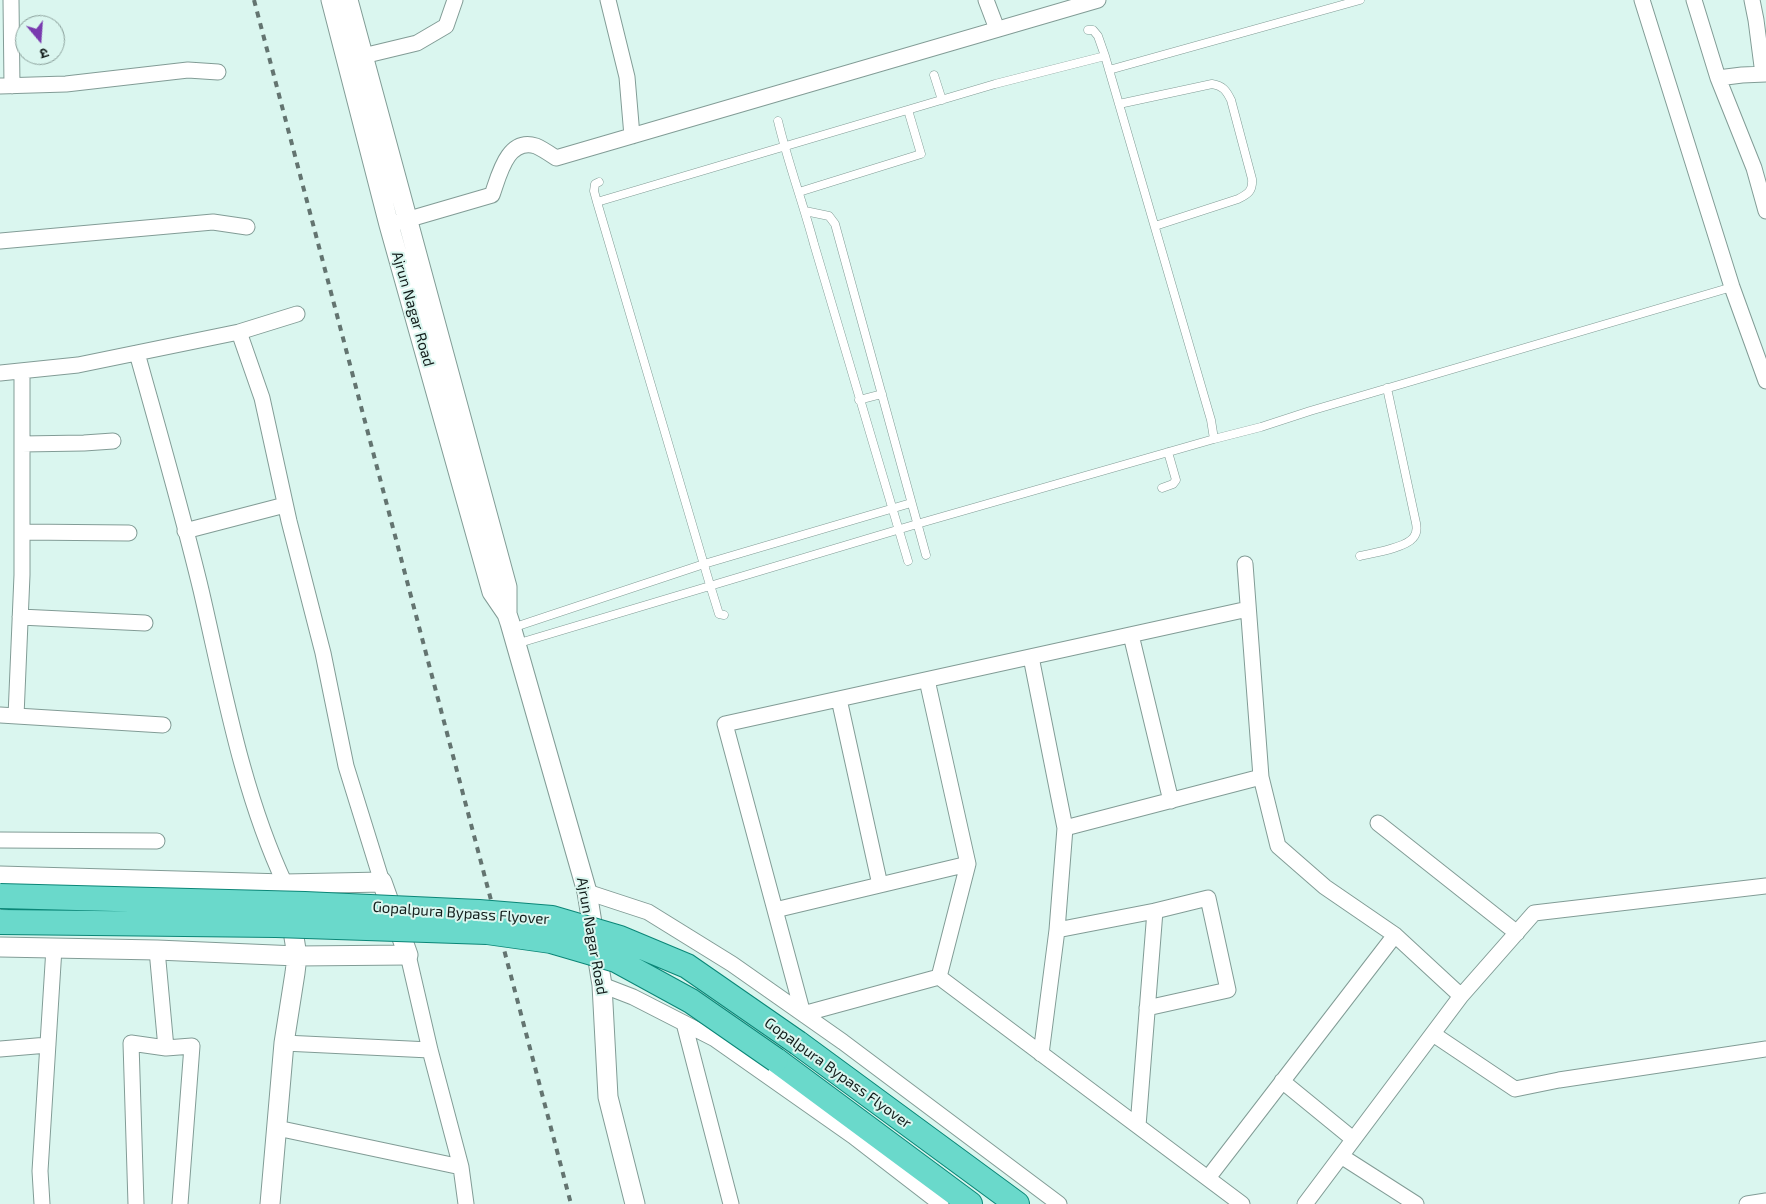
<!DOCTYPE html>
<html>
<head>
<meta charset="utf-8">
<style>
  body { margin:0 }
  #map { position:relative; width:1766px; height:1204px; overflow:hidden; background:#daf6ef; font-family:"Exo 2","Noto Sans Devanagari",sans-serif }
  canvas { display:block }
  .north { position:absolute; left:15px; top:15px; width:50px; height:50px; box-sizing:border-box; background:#daf6ef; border:1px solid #8a9f9a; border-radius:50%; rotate:162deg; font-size:14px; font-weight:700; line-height:20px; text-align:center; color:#131d1b }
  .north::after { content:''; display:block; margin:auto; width:18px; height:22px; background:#793aaf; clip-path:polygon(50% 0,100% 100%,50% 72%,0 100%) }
</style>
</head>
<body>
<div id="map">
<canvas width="1766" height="1204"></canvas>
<div class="north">उ</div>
</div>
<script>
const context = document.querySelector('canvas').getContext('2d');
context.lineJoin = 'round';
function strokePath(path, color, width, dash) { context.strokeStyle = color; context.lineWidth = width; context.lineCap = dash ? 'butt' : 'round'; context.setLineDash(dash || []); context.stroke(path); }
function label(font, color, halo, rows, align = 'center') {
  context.font = font + ' "Exo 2",sans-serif'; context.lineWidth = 4; context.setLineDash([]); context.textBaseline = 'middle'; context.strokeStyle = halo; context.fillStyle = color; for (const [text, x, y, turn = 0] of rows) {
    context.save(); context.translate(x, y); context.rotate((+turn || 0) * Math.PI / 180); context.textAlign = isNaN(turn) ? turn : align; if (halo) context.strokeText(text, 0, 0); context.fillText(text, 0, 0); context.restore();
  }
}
const service = new Path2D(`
  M1109,70l251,-70
  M934,75l8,25
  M1119,104l93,-20c11,2 14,6 19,16l21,79c1,12 -4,15 -14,20l-83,27
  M778,121c10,42 25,82 36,123 31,106 63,211 94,317
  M599,182l-4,2 -1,7 3,11 113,383 9,29 5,1
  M799,192l122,-38 -13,-44
  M597,202l398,-118 110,-28
  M805,211l24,5 6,8 91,331
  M859,400l23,-6
  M1214,439l47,-12 49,-16 422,-124
  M1162,488l11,-4 3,-4 -8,-28
  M1360,556c13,-3 45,-8 53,-18 4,-4 4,-10 3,-15l-29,-135
  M512,628l192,-64 207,-61
  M516,644l401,-120 297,-85 -3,-19 -106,-364 -7,-20 -5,-6h-5`);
const minor = new Path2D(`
  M11,0l1,86
  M608,0l19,77 5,59
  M986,0l11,29
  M1642,0l90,287 34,94
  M1694,0l24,78 36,90 12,43
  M1752,0l4,20 7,54
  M363,56l54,-13 29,-17 9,-26
  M1718,78l24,-3 24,-1
  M0,86l66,-2 122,-14 30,2
  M389,225l103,-30c7,-19 15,-58 44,-49 7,3 14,8 20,12l542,-158
  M0,241l213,-19 34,5
  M239,332l23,66 27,123 34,132 23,113 36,116
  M137,353c22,79 45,158 64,237 23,99 41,202 84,294
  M0,373l78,-8 161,-33 58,-18
  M22,444l62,-1 29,-2
  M185,531l100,-26
  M22,532l107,1
  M1245,564l16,213 17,69 47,41 70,48 66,61
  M20,617l125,6
  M1131,635l40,166
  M1031,657l34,171 -8,102
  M927,680l41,184 -29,113
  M839,699l41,186
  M0,715l163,10
  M16,716l6,-141v-204
  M1378,823l139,110
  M1065,828l196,-51
  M0,840l157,1
  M587,892l61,20 84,52 111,78 216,162
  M775,910l193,-46
  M157,950l9,98
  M408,955l22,95 31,117 5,37
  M602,985l31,12 82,42 138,97 88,68
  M1147,1008l81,-18 -20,-92 -53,13
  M684,1023l47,181
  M1433,1034l82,55 44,-9 207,-31
  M284,1043l146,7
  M0,1049l48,-4
  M1041,1054l16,-124 98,-19 -17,215
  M1282,1081l71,58
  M277,1128l184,39
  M1341,1156l75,48
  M1208,1178l187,-243
  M42,1204l-2,-33 14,-223
  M136,1204l-5,-161 35,5 26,-2 -12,158
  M1242,1204l-303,-227 -136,37 -78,-290 523,-115
  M1305,1204l156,-208 73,-83 232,-27
  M1747,1204l19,-3`);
const tertiary = new Path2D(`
  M331,0l58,225 103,367 15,22 3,9 77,269 15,93 6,112 27,107
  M348,0l159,587v27
  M0,876l285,8 97,-2 26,73 -111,1 -140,-6 -157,-3
  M270,1204l14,-161 11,-70 2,-17 -7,-44`);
const primary = new Path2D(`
  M798,1043l219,161
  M776,1060l194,144`);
strokePath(service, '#829c96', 9);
strokePath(minor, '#829c96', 17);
strokePath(tertiary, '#829c96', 21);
strokePath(primary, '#0b8677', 26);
strokePath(service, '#fff', 8);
strokePath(minor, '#fff', 15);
strokePath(tertiary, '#fff', 19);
strokePath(primary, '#6ad9cb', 24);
strokePath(new Path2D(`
  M254,0l317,1204`), '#637470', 4, [6, 6]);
const primaryBridge = new Path2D(`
  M0,896l305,8 174,8 73,6 68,20 67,28 111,77
  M0,922l276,3 211,7 64,9 65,19 75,41 85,59`);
strokePath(primaryBridge, '#0b8677', 26, []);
strokePath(primaryBridge, '#6ad9cb', 24);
label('15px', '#131d1b', '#daf6ef', [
  ["Ajrun Nagar Road",413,309,74],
  ["Gopalpura Bypass Flyover",461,913,4],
  ["Ajrun Nagar Road",592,936,80],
  ["Gopalpura Bypass Flyover",838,1073,36]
]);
</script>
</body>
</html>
